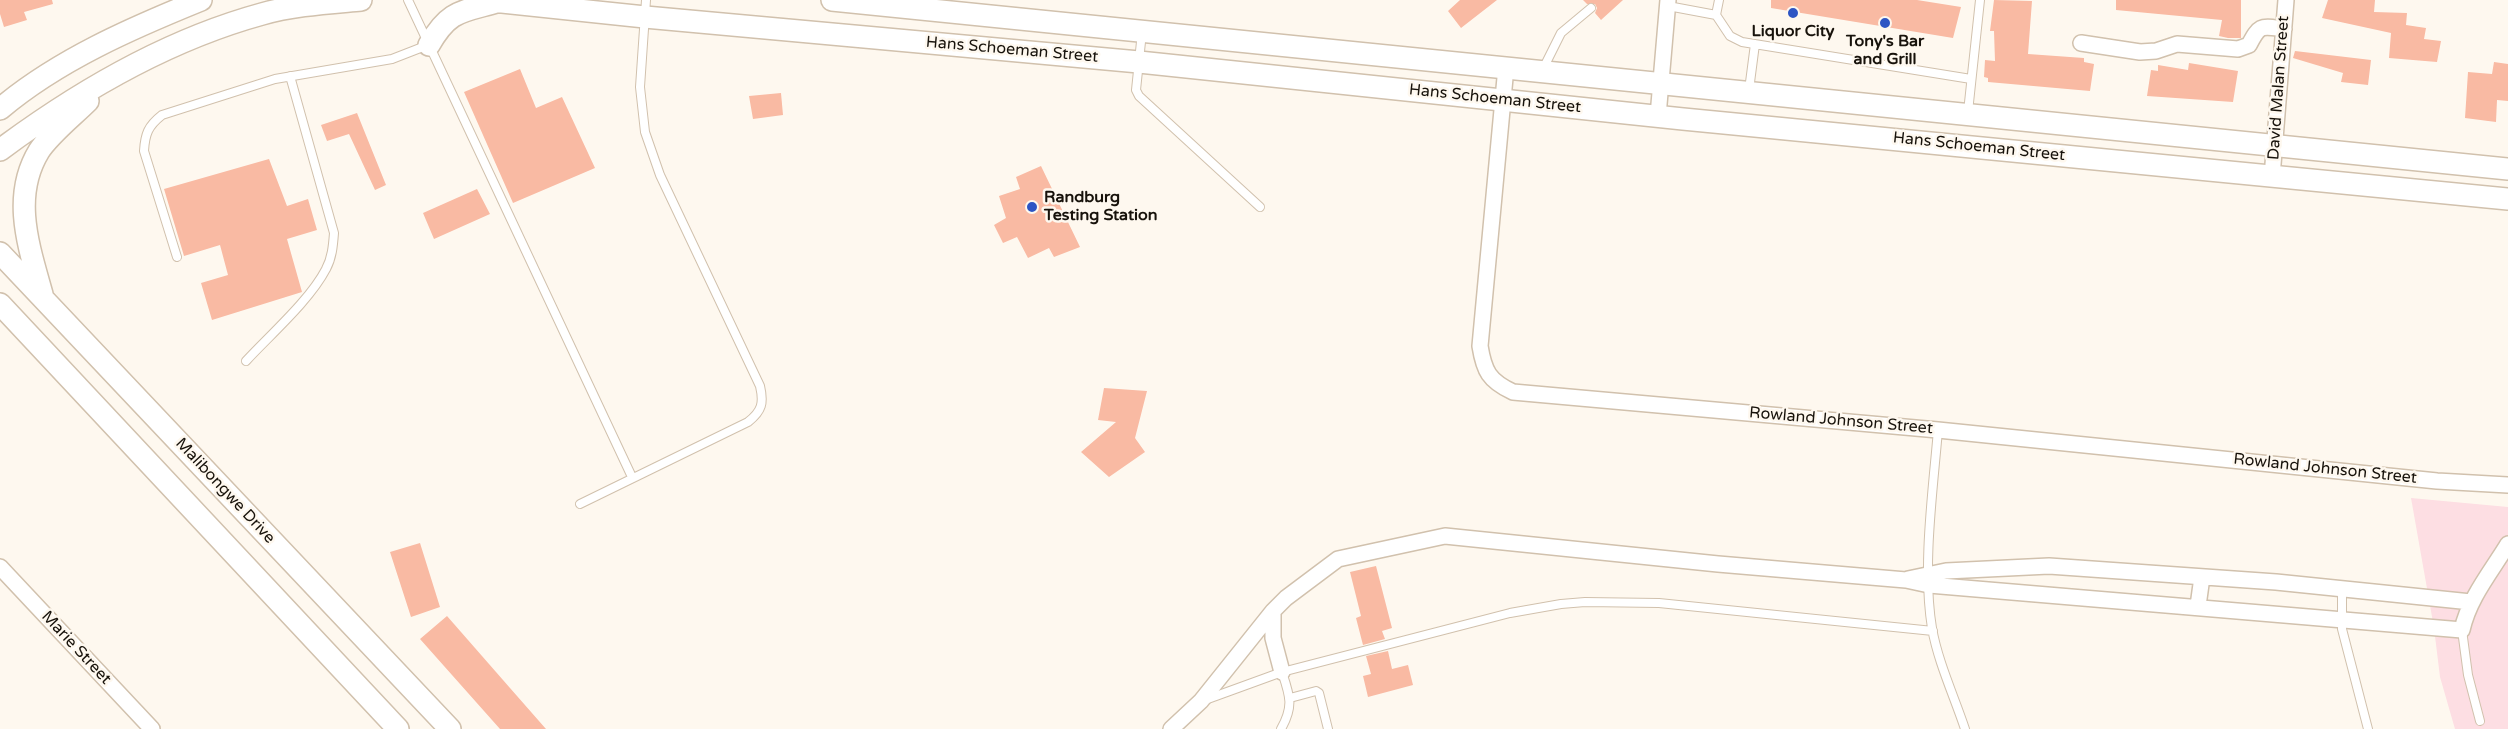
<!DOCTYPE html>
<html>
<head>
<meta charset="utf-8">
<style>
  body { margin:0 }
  canvas { display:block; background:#fef8ef }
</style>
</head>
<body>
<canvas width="2508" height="729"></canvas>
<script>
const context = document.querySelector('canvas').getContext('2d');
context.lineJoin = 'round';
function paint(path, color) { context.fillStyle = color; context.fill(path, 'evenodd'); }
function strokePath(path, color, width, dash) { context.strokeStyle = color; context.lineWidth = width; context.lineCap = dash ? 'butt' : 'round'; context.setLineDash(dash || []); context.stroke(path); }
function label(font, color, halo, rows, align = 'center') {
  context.font = font + ' "Varela Round",sans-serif'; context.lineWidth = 5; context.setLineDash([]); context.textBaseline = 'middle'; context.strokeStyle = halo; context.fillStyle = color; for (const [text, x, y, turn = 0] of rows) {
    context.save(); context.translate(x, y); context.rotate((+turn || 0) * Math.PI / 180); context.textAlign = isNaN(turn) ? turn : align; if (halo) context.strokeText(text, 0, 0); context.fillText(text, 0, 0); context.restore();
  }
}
paint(new Path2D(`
  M2411,498l97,9v222h-53l-15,-52 -6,-49z`), '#fddee3');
paint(new Path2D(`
  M0,0h52l1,4 -29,8 3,8 -23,7 -4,-13z
  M1460,0h37l-36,28 -13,-17z
  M1583,0h40l-22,20 -6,-7 2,-5 -2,-4h-8z
  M1771,0h146l44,7 -8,31 -182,-30z
  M1994,0l38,1 -4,53 56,4v4l10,2 -4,27 -102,-9v-4l-4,-1 1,-17 10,1 -1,-30h-4z
  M2116,0h125v38h-13l-9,-2 3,-16 -106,-10z
  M2328,0h47l-1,12 33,1 -1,12 20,3 -2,11 17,2 -4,21 -48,-4 2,-25 -69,-15z
  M2295,51l76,9 -3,25 -27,-3 2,-9 -50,-15z
  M2494,62l14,2v37l-11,-1 -1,22 -31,-4 3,-46 24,2z
  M2189,63l49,8 -5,31 -86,-6 4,-26 7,1v-6l30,5z
  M520,69l16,39 26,-11 33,71 -82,35 -49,-111z
  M781,93l2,22 -30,4 -4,-23z
  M357,113l29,72 -11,5 -26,-56 -22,7 -6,-16z
  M269,159l18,47 21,-7 9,31 -30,9 15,53 -90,28 -11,-37 27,-8 -8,-30 -36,11 -20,-67z
  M1041,166l39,81 -26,10 -5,-9 -21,10 -11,-21 -14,6 -9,-18 12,-7 -7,-22 21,-7 -4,-12z
  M477,189l13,25 -56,25 -11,-26z
  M1104,388l43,3 -12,47 10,14 -36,25 -28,-25 35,-30 -18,-2z
  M420,543l20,64 -29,10 -21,-65z
  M1376,566l16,62 -10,3 3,8 -22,6 -7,-27 5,-2 -11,-44z
  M447,616l63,72 36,41h-46l-80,-90z
  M1388,651l4,18 16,-4 5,20 -45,12 -5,-21 8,-2 -5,-18z`), '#f9baa3');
const lane = new Path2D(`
  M408,0l224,477
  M1668,6l48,9 3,-15
  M1716,15l14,21 12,6 229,37
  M1142,32l-6,58 3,6 121,111
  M1543,69l18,-36 30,-25
  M1749,90l6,-46
  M1968,112l12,-112
  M177,257l-33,-106c1,-17 4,-25 18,-36l113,-36 117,-20 36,-14
  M246,361c24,-26 64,-61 80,-92 6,-11 7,-23 8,-36l-44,-157
  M1938,430c-5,60 -16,138 -6,198 6,34 22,68 33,101
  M580,504l168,-82c14,-11 16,-19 12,-36l-100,-211 -15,-43 -5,-45 6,-87
  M2342,589v40l26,100
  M2462,630l6,45 12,46
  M1290,698l26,-7 3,2 9,36
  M1205,700l77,-28 228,-59 51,-9 24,-2 74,1 274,28
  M1281,729c13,-23 9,-33 1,-57`);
const street = new Path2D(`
  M2081,43l59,9 16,-1 21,-7 61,5 11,-4c11,-21 12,-19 35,-16
  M1506,67l-26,279c4,25 9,35 33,46l425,38 499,51 71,4
  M1658,116l10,-116
  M2272,177l14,-177
  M0,567l152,162
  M1908,579l38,-8 103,-5 227,16 195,20
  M2198,606l4,-29
  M1282,672l-9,-34v-27l13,-13 52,-39 107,-23 273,28 188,16 23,5 533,45c7,-32 29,-58 46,-86
  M1171,729l30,-28 72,-90`);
const secondary = new Path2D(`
  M483,0l162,17 494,45 544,57 825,80
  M832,0l1676,169
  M429,45c20,-35 32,-33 68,-43
  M0,109c58,-49 132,-81 201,-109
  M0,150c78,-58 167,-110 262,-136 31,-9 66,-11 99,-14
  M0,253l450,476
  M42,294c-13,-47 -31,-97 -3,-143 11,-17 34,-35 49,-50
  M0,304l398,425`);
strokePath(lane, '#d1c1ad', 10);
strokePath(street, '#d1c1ad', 18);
strokePath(secondary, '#d1c1ad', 24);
strokePath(lane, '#fff', 8);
strokePath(street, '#fff', 15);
strokePath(secondary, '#fff', 21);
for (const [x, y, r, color] of [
  [1793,13,6,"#2d55c4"],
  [1885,23,6,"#2d55c4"],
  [1032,207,6,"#2d55c4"]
]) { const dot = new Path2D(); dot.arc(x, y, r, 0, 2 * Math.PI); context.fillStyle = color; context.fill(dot); strokePath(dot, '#fef8ef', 2); }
label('bold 16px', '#17120b', '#fef8ef', [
  ["Liquor City",1793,32],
  ["Tony's Bar",1885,42],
  ["and Grill",1885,60],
  ["Randburg",1044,198,"left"],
  ["Testing Station",1044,216,"left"]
]);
label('16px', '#17120b', '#fef8ef', [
  ["Hans Schoeman Street",1012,50,5],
  ["David Malan Street",2279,88,-86],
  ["Hans Schoeman Street",1495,99,6],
  ["Hans Schoeman Street",1979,147,6],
  ["Rowland Johnson Street",1841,421,5],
  ["Rowland Johnson Street",2325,469,6],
  ["Malibongwe Drive",225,491,47],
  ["Marie Street",76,648,47]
]);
</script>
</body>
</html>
